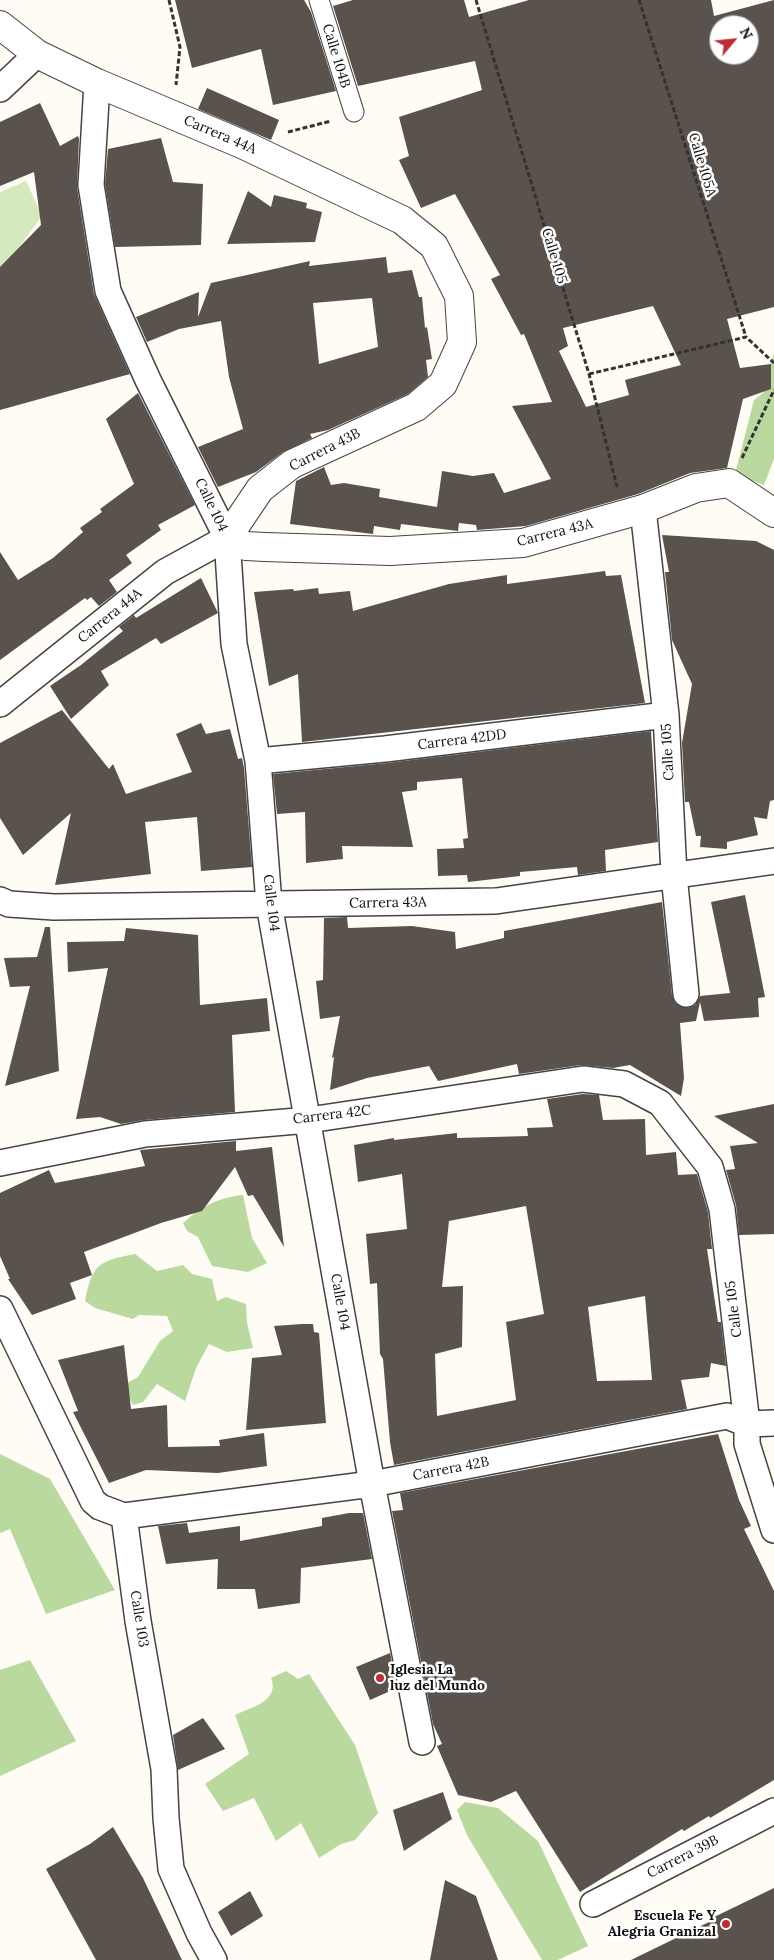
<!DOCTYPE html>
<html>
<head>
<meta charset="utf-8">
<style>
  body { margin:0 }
  #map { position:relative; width:774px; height:1960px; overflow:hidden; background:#fffcf5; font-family:Lora,serif }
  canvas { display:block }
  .north { position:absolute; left:709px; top:15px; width:50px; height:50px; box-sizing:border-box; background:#fff; border:1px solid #a0a0a0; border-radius:50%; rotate:62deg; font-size:14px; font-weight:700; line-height:20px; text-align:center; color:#111 }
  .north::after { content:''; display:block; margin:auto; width:18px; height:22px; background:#bd2d36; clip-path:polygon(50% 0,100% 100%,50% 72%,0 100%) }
</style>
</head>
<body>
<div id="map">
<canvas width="774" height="1960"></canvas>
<div class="north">N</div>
</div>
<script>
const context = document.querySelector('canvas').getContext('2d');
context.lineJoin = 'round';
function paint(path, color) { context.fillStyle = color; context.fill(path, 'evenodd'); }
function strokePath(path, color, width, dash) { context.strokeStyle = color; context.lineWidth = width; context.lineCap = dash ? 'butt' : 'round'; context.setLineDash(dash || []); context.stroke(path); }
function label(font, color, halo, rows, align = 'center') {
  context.font = font + ' Lora,serif'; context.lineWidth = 5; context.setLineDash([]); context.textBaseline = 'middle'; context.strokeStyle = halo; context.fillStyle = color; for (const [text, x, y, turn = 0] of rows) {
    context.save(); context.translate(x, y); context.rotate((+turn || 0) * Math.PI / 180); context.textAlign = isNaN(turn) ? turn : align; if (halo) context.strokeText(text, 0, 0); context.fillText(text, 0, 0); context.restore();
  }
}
paint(new Path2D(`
  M26,181l16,35 -42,57v-81z`), '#d5e9be');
paint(new Path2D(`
  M774,353v106l-10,26 -29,-11 19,-74 10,-8 7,-15 -1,-11z
  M243,1195l9,43 15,25 -19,9 -36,-6 -14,-29 -11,-6 -4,-8c20,-17 33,-25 60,-28z
  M135,1254l22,17 26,-6 9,9 20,5 5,22 9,-4 20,7 1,19 6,25 -26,4 -18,-8 -13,24 -11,33 -28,-17 -14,18 -10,3 -10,-20 15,-8 22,-36 13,-10 -6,-15 -28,-1 -6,4 -38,-11 -10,-7c7,-37 14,-40 50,-47z
  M0,1454l50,25 65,111 -69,24 -36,-85 -10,4z
  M30,1660l46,81 -76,35v-106z
  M286,1671l12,8 11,-5 46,71 23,68 -23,27 -14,4 -22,14 -18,-35 -25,18 -22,-43 -31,13 -18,-27 44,-30 -14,-39c17,-8 45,-14 36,-37z
  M465,1802l33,6 40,33 50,105 -30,14h-16l-75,-125 -10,-25z`), '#bad99e');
paint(new Path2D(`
  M175,0h129l7,12 25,79 -63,14 -12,-56 -69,19z
  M353,0h111l5,17 60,-17h182l3,16 60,-16v307l-47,12 13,49 31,-4v25l-28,10 -16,69 -37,5 -52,21 -112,32 -49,4 -1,-5 -17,-2 -1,8 -57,-7 -1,6 -26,-4 -1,8 -83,-10 6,-43 28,-14 7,18 13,-2 36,6 -1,8 58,10 5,-36 31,5 21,-3 10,20 47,-14 -39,-73 40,-4 -28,-68 -3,1 -30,-56 9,-4 -45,-81 -34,14 -22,-48 10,-4 -10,-39 83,-27 -7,-29 -117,25 -25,-80zM719,25h30v30h-30zM653,306l28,59 -56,15 4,15 -43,12 -27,-56 9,-5 -5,-18z
  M207,88l72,32 -8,20 -73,-31z
  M40,103l20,43 18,-10 1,3 -2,48 17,107 36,80 -130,36v-143l41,-42 -7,-53 -34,14v-64z
  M161,138l12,44 30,2 -2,61 -86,2 -10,-63 3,-35z
  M248,191l23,16 3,-12 33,8 -1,5 16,4 -7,30 -88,2z
  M386,257l2,16 24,-3 7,27h3l3,31 2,-1 5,32 -6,1 2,17 -20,17 -80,36 -18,4 2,4 -29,14 -27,20 -38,15 -20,-40 45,-18 -14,-52 -8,-56 -42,8 -32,13 -11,-25 63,-25 -1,25 13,-34 99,-22 -1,5zM372,298l6,49 -59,17 -6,-61z
  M138,393l57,112 -37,20 3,5 -35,25 6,8 -23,17 8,12 -18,14 -8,-9 -4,3 -2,-2 -85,62v-108l18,28 35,-22 30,-26 -3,-4 22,-16 -2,-3 34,-25 -28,-65z
  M662,535l94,6 18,9v250l-4,1 -3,18 -13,-2 4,18 -31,7v7l-27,-2 1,-11h-5l-7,-34h-4l-3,-59 10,-59 -20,-44 -7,-68h4z
  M605,571l1,5 15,-1 24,128 -343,39 -4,-68 -29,12 -15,-94 39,-3 1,2 24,-3 1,6 31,-3 3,20 96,-27 45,-7 13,-2v9z
  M201,578l17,35 -57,31 -5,-6 -55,33 8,14 -38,34 -21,-33 31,-21 42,-34 -4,-4 15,-12 2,3z
  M62,710l47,59 4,-5 13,30 66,-22 -16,-38 25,-11 5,11 24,-5 8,30 4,-1 2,10 8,99 -51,4 -4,-54 -52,5 6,52 -96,11 16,-72 -48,42 -23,-37v-75z
  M651,731l7,111 -53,8 1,21 -28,4 -1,-8 -57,5v4l-52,6 -1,-7 -29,1 -1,-27 27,-1 -1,-9 5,-1 -6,-60 -45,4v8l-15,2 11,55 -71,-1 1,13 -37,4 -1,-51 -28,2 -4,-40 114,-11z
  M745,895l20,102 -7,1 1,19 -55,4 -4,-19 -4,19 -16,2 4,55 -3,18 -51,-31 -17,3 -32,-3 -62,9 -2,-10 -79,17 -9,-15 -62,12 -37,12 4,-33 -2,1 8,-42 -20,3 -4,-38 7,-1 1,-62 23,-1 1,11 64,-2 43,6 1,17 48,-11v-7l158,-29 10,93 3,8 12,5 8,-3 5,-9 30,-3 -19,-91z
  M45,927h5l9,144 -54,15 25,-100 -20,1 -6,-29 33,-1z
  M126,928l72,7 2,70 67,-7 3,33 -38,4 3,77 -91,8 -23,4 -21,-7 -24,2 32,-151 -40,4 -1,-30 57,-1z
  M583,1094l16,1 4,25 42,-1 1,36 30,-3 2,23 19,-1 11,38 4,37h-5l11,73h3l5,44 -15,-3 -2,14 -28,3 6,29 -293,56 -4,-23 -7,-83 -3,-5 -3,-71 -7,1 -4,-50 41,-5 -5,-55 -44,8 -4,-37 40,-7v2l63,-7v5l71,-2 -1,-8 26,-1 -6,-28zM526,1206l18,108 -38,8 10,78 -79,16 -2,-62 27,-7 1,-61 -21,1 7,-66zM645,1296l7,84 -55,1 -9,-74z
  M774,1104v130l-35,1 -3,-30 -10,-35 9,-1 -5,-23 28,-3 -44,-27z
  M236,1141v10l36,-4 12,100 -31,-52 -5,1 -13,-29 -33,44 -41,12 -77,29 8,23 -22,8 6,16 -44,16 -24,-36h2l-10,-23v-63l49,-23 6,13 90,-17 -5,-16z
  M302,1324h11l1,8 5,1 7,90 -80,7 6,-72 30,-3 -8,-29z
  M124,1345l7,64 36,-4 1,42 52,-1 -1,-6 45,-7 3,33 -49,7 -72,-3 -37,13 -36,-71 5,-1 -20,-51z
  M718,1434l21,66 12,26 -7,3 30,62v189l-64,38 -1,-2 -25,15 -2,-2 -102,63 -64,-101 -25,11 -33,-7 -21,-49 5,-2 -9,-20 -41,-213 11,-1 -3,-17z
  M349,1513h14l9,46 -71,9 -1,35 -42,6 -3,-20h-38l1,-30 -52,5 -8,-38 29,-3 2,10 51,-7v15l82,-15v-8z
  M390,1653l7,35 -27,12 -14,-33z
  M203,1718l22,31 -47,21 -5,-35z
  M443,1792l9,27 -48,32 -11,-41z
  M113,1827l30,51 39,82h-86l-50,-91 44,-25z
  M445,1880l31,16 22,64h-68z
  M774,1888v72h-143l80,-39 -1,-2z
  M250,1891l13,25 -32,20 -13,-24z`), '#59524d');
const pedestrian = new Path2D(`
  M319,0l35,112`);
const minor = new Path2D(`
  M97,83l-6,102 17,106 40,89 79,158 7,106 24,117 11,143 103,580 50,258
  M0,89l37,-35
  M643,509l23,206 8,160 12,119
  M0,704l165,-132 62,-34
  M258,761l127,-12 281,-34
  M0,900l9,4 45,3 442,-6 278,-40
  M0,1163l145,-29 164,-14 274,-41 41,5 36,19 50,64 12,42 25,215v20l27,86
  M0,1309l93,192 7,6 24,9 14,105 26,148 2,49 5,51 28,64 15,27
  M124,1516l248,-32 355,-68 20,8 27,-1
  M593,1904l181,-93`);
const tertiary = new Path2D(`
  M0,25l37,29 60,29 147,62 158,75 32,26 25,50 3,46 -19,42 -27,23 -124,57 -32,25 -33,49 19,8 19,1 125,4 133,-8 120,-34 53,-21 33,-5 45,30`);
strokePath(pedestrian, '#444', 21);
strokePath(minor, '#444', 28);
strokePath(tertiary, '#444', 30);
strokePath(new Path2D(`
  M169,0l11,47 -4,38
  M476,0l113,374 28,113
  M639,0l107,337
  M288,132l43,-11
  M589,374l157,-37 28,26
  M742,458l32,-68`), '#333', 3, [5, 2.5]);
strokePath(pedestrian, '#fff', 19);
strokePath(minor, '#fff', 25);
strokePath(tertiary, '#fff', 28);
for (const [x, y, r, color] of [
  [380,1678,5,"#bd2d36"],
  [726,1924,5,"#bd2d36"]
]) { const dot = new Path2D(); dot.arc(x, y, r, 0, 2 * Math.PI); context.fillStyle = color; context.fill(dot); strokePath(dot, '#fff', 2); }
label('14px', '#111', '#fff', [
  ["Calle 104B",336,56,73],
  ["Carrera 44A",220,135,23],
  ["Calle 105A",702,165,73],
  ["Calle 105",554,256,73],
  ["Carrera 43B",325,450,-27],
  ["Calle 104",211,505,64],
  ["Carrera 43A",555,533,-14],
  ["Carrera 44A",110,616,-39],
  ["Carrera 42DD",462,740,-7],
  ["Calle 105",668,752,-93],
  ["Calle 104",271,903,83],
  ["Carrera 43A",388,903,-1],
  ["Carrera 42C",332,1115,-7],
  ["Calle 104",340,1302,80],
  ["Calle 105",734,1309,-97],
  ["Carrera 42B",451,1469,-11],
  ["Calle 103",139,1619,81],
  ["Carrera 39B",683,1857,-27]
]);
label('bold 14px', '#111', '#fff', [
  ["Iglesia La",390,1670],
  ["luz del Mundo",390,1686],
  ["Escuela Fe Y",716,1916,"right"],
  ["Alegria Granizal",716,1932,"right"]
], 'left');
</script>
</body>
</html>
